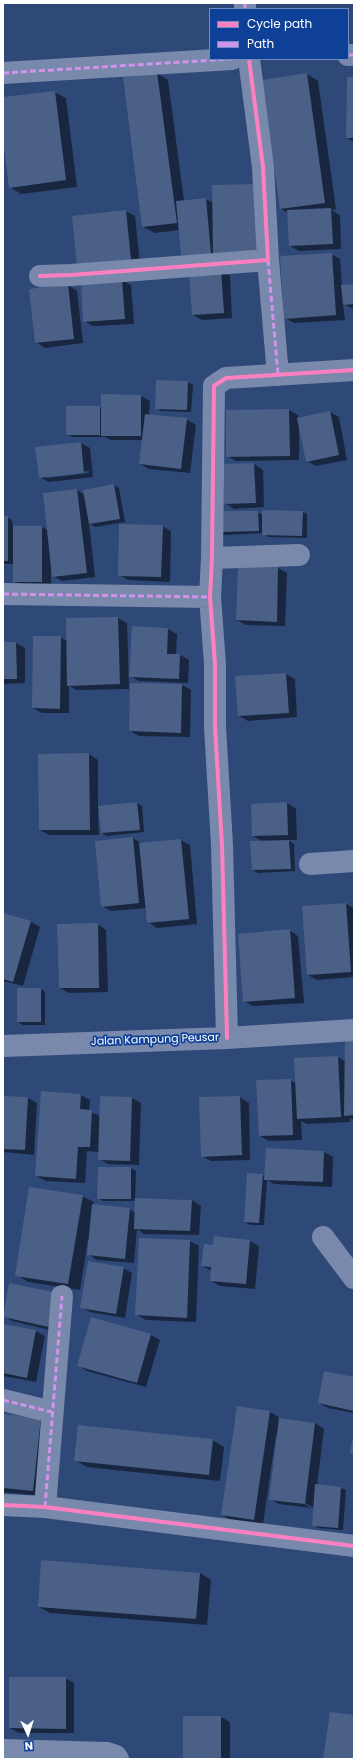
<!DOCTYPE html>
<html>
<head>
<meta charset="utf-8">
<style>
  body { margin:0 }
  #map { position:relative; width:357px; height:1762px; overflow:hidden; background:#2e4878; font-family:Poppins,sans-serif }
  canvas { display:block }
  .frame { position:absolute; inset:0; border:4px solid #fff; pointer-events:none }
  .legend { position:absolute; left:209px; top:8px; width:140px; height:52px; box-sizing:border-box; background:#0f4097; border:1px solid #6f8cc1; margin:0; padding:5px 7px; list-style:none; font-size:12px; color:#fff }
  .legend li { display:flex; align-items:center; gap:8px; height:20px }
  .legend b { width:20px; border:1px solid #6f8cc1 }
  .north { position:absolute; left:8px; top:1714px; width:40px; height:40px; -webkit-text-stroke:3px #0f4097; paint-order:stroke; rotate:176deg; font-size:11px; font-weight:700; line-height:16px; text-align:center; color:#fff }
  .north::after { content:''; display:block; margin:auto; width:14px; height:18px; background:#fff; clip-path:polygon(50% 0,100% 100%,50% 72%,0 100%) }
</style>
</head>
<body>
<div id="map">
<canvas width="357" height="1762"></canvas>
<div class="frame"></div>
<ul class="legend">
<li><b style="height:5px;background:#ff80c0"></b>Cycle path</li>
<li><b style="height:5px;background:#d193ec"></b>Path</li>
</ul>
<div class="north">N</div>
</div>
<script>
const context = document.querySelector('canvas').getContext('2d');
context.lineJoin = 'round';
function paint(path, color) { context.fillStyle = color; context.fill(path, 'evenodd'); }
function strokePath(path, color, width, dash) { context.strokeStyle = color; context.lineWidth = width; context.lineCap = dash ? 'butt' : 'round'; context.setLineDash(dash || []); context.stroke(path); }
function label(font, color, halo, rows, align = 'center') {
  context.font = font + ' Poppins,sans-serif'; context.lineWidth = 3.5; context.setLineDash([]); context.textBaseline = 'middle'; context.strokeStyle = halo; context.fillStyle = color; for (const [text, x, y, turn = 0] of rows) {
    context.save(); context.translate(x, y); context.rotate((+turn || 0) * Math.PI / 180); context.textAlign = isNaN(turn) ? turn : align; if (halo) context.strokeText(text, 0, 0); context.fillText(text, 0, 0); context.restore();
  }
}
paint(new Path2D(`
  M157,73l11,7 16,121 21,-2 9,4 51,54 -74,4 -12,-31 -24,3 -12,-6z
  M307,74l11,7 18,128 -5,1 9,5 1,34 -42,2 -9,-5 -2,-33 -7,-4z
  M354,78v64l-7,-4z
  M54,92l12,6 11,89 -56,7 -11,-7 -7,-57v-32z
  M126,211l9,5 5,49 -53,6z
  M331,254l9,5 2,27 12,-1v24l-11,-5 2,16 -51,3 -9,-5z
  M221,271l9,5 2,42 -30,2 -9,-5z
  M122,280l9,5 3,39 -41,2 -9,-5z
  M68,285l9,6 6,52 -38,5 -9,-6z
  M188,382l5,3 -2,27 -30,-1 -5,-3z
  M141,396l9,5 -1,14 37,4 10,6 -6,48 -41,-4 -9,-5 3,-24h-32l-6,-3h-33l-5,-3 33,-27 2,1z
  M289,410l9,5v3l32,-6 9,5 8,43 -31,6 -9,-5 -8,-36v35l-63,1 -9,-5z
  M81,443l9,5 3,29 -44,5 -9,-5zM89,471v2l-42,5v-2z
  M254,464l9,6 1,37 -30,2 -9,-6 -2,-38z
  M114,485l5,3 6,34 -30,5 -6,-4 6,54 -33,4 -9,-5 -1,-8h-1v19h-28l-9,-6v-17h-11v-47h4l5,3 1,7h29l6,3 29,-40 8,5z
  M257,512l6,3 39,-3 5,2v24l-39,-1 -5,-4 -39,2 -4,-3z
  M162,526l9,5 -1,51 -42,-2 -9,-5z
  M278,568l9,5 -2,53 -39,-1 -9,-5z
  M118,618l9,5 2,66 -52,1 -8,-4v27h-27l-9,-5 27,-71 7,4v-22z
  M168,629l9,5 -1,21h4l9,5 -1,23 -49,-2 -9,-5z
  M3,643h13l9,5v35l-22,1z
  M286,674l9,5 2,38 -49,4 -9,-5z
  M182,685l9,5 -1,47 -51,-1 -9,-5z
  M89,754l9,6v47l39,-4 5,3 2,26 -37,4 -5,-3 -2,-19h-2l1,21h-50l-9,-5z
  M287,803l9,6 1,31h-9l6,4 1,27 -37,2 -5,-3 11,-28 -11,-6z
  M133,838l9,6 39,-4 9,5 7,79 -40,4 -9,-6 -1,-14 -36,3 -9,-5z
  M346,904l8,4v69l-37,3 -9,-5 -5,-68z
  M3,914l28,8 9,5 -17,59 -20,-5z
  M97,924l9,6 2,62 -39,1 -9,-5z
  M289,930l9,6 6,67 -51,3 -9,-5z
  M41,989l4,3v33h-22l-5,-3z
  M354,1038v82l-4,-2v4l-43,2 -6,-3 1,19 -33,1 -9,-5 30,-56 6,3 42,-26 8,5z
  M42,1092l39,3 9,5 -1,11 11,5 32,-18 9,5 -2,62 -31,-1 -9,-5v-7l-12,-1 -2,32 -39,-2 -10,-5z
  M3,1097l25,1 9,5 -3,52 -31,-3z
  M240,1097l9,6 1,57 -39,1 -9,-5z
  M324,1152l9,5 -1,30 -58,-3 -7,-4 -3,45h-14l-5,-3 18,-47 2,2z
  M131,1168l5,3 -1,28 57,1 9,6 -2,29 -55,-1 -7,-5 -3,34 -37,-3 -9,-6 1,-14h-1l-8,50 -52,-8 -11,-7 65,-79 12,6 -1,4 36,3 7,4v-12h-33l-5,-3z
  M190,1241l9,5 -3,76 -50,-2 -9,-5z
  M250,1241l9,5 -4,43 -35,-3 -9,-5 1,-10 -10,-5 12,-20z
  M123,1268l9,5 -7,45 -35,-6 -9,-5z
  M10,1284l48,48 -46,-11 -9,-5z
  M91,1319l60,16 9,5 -14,47 -59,-16 -9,-6z
  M3,1325l33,6 9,5 -9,46 -33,-6z
  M354,1378v35l-26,-5 -9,-5z
  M270,1412l9,5 -1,2 37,4 9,6 -7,56 24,3 5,2 -3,40 -25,-2 -5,-3 1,-17 -12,-7 -1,1 10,6 -32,-4 -9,-5 8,-64h-2l-13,89 -32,-4 -9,-5z
  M3,1415l37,4 9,5 -7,72 -39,-4z
  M212,1440l12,7 -4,34 -133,-14 -12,-7z
  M200,1573l11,7 -4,45 -157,-12 -11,-6z
  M65,1678l9,5v50h-55l-9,-5z
  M221,1717l9,5v37h-46z`), '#0007');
paint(new Path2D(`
  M157,72l20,151 -35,4 -19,-150z
  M307,73l18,130 -45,6 -18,-129z
  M347,77h7v61h-8z
  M55,91l11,89 -57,8 -6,-50v-41z
  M255,184l2,69 -44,1 -1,-69z
  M206,198l5,56 -30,2 -5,-55z
  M331,208l2,36 -44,2 -2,-36z
  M126,210l5,50 -54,6 -5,-50z
  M332,253l4,62 -52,4 -4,-63z
  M221,270l3,43 -32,2 -3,-43z
  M122,279l3,40 -42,3 -2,-40z
  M68,284l6,55 -39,4 -6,-54z
  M354,284v20l-11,1 -2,-20z
  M156,380l32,1 -1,29 -32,-1z
  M101,394l40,1v41h-40z
  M66,406h34v29h-34z
  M289,409l1,47 -64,1v-47z
  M330,411l9,44 -33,7 -9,-44z
  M145,414l42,4 -6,51 -42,-5z
  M81,442l3,31 -45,5 -4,-31z
  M254,463l2,40 -32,1 -2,-40z
  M114,484l6,35 -31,5 -6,-34z
  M77,489l10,84 -35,4 -9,-84z
  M262,510l41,1 -1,25 -40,-1z
  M218,511h40l1,20 -40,1z
  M3,516h5v45h-5z
  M119,524l44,1 -2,52 -43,-1z
  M13,526h29v56h-29z
  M238,566l40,1 -1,55 -41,-2z
  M118,617l2,67 -53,2 -1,-68z
  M132,626l36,2 -1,26h13l-1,25 -50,-2z
  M33,636h28l-1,73 -28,-1z
  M3,642h13l1,37h-14z
  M286,673l3,40 -51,3 -3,-40z
  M130,683l52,1 -1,49 -52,-2z
  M89,753l1,77h-51l-1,-76z
  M137,802l3,28 -39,3 -3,-27z
  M287,802l1,33 -36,1 -1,-32z
  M133,837l6,66 -38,4 -6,-66z
  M181,839l8,80 -42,4 -8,-80z
  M289,840l2,29 -39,1 -2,-29z
  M346,903l5,69 -44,3 -5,-69z
  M3,913l28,8 -18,61 -10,-3z
  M98,923l1,65h-40l-2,-64z
  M290,929l5,69 -52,4 -5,-68z
  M17,988h24v34h-24z
  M345,1037h9v78l-10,1z
  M338,1056l3,61 -44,2 -3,-61z
  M291,1079l2,56 -34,1 -3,-56z
  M41,1091l40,3 -1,15 12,1 -2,37h-12l-2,32 -41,-3z
  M3,1096l25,1 -3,53 -22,-1z
  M100,1096l32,1 -2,64 -32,-1z
  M240,1096l2,59 -41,2 -2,-60z
  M266,1148l58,3 -1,31 -59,-2z
  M98,1167h33v32h-34z
  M247,1173l16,1 -4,49 -15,-1z
  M29,1187l54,8 -15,89 -53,-8z
  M135,1198l57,2 -2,31 -56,-2z
  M92,1204l38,4 -5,51 -38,-4z
  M214,1236l36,4 -4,44 -36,-3 1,-14 -10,-1 3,-22 9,1z
  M139,1238l51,2 -3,78 -52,-3z
  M88,1261l36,6 -8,47 -36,-6z
  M9,1283l48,10 -8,34 -46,-10z
  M91,1317l60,17 -14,49 -60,-17z
  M3,1324l33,6 -9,48 -24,-5z
  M324,1371l30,6v34l-36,-8z
  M237,1406l33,5 -16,109 -33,-5z
  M3,1414l38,4 -8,73 -30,-3z
  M279,1418l36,5 -10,81 -36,-4z
  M78,1425l135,14 -4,36 -135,-14z
  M353,1436h1v18l-4,-1z
  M315,1484l26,3 -3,41 -26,-2z
  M41,1560l159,13 -4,46 -158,-12z
  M9,1677h57v52l-57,-1z
  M330,1712l24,3v44h-31z
  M183,1716h38v43h-38z`), '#4a6086');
strokePath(new Path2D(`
  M245,3v6
  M348,55h6
  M3,73l229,-14
  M268,260l10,115
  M40,276l31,-1 197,-15 -5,-93 -14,-108
  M212,558l87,-3
  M3,594l207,3
  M310,864l44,-3
  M227,1038l-5,-193 -7,-118v-63l-5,-67 2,-39 2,-172 12,-8 128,-8
  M3,1046l224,-8 127,-8
  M323,1237l31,41
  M3,1400l49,12
  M3,1505l42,2 309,39
  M45,1507l17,-211
  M3,1750l104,3 9,3 2,3`), '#7889ab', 22);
strokePath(new Path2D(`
  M245,3v6
  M348,55h6
  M3,73l229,-14
  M268,260l10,115
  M3,594l207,3
  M3,1400l49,12
  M45,1507l17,-211`), '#d193ec', 3, [6, 3]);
strokePath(new Path2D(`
  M40,276l31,-1 197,-15 -5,-93 -14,-108
  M227,1038l-5,-193 -7,-118v-63l-5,-67 2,-39 2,-172 12,-8 128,-8
  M3,1505l42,2 309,39`), '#ff80c0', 4);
label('11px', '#fff', '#0f4097', [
  ["Jalan Kampung Peusar",155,1040,-2]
]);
</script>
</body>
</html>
